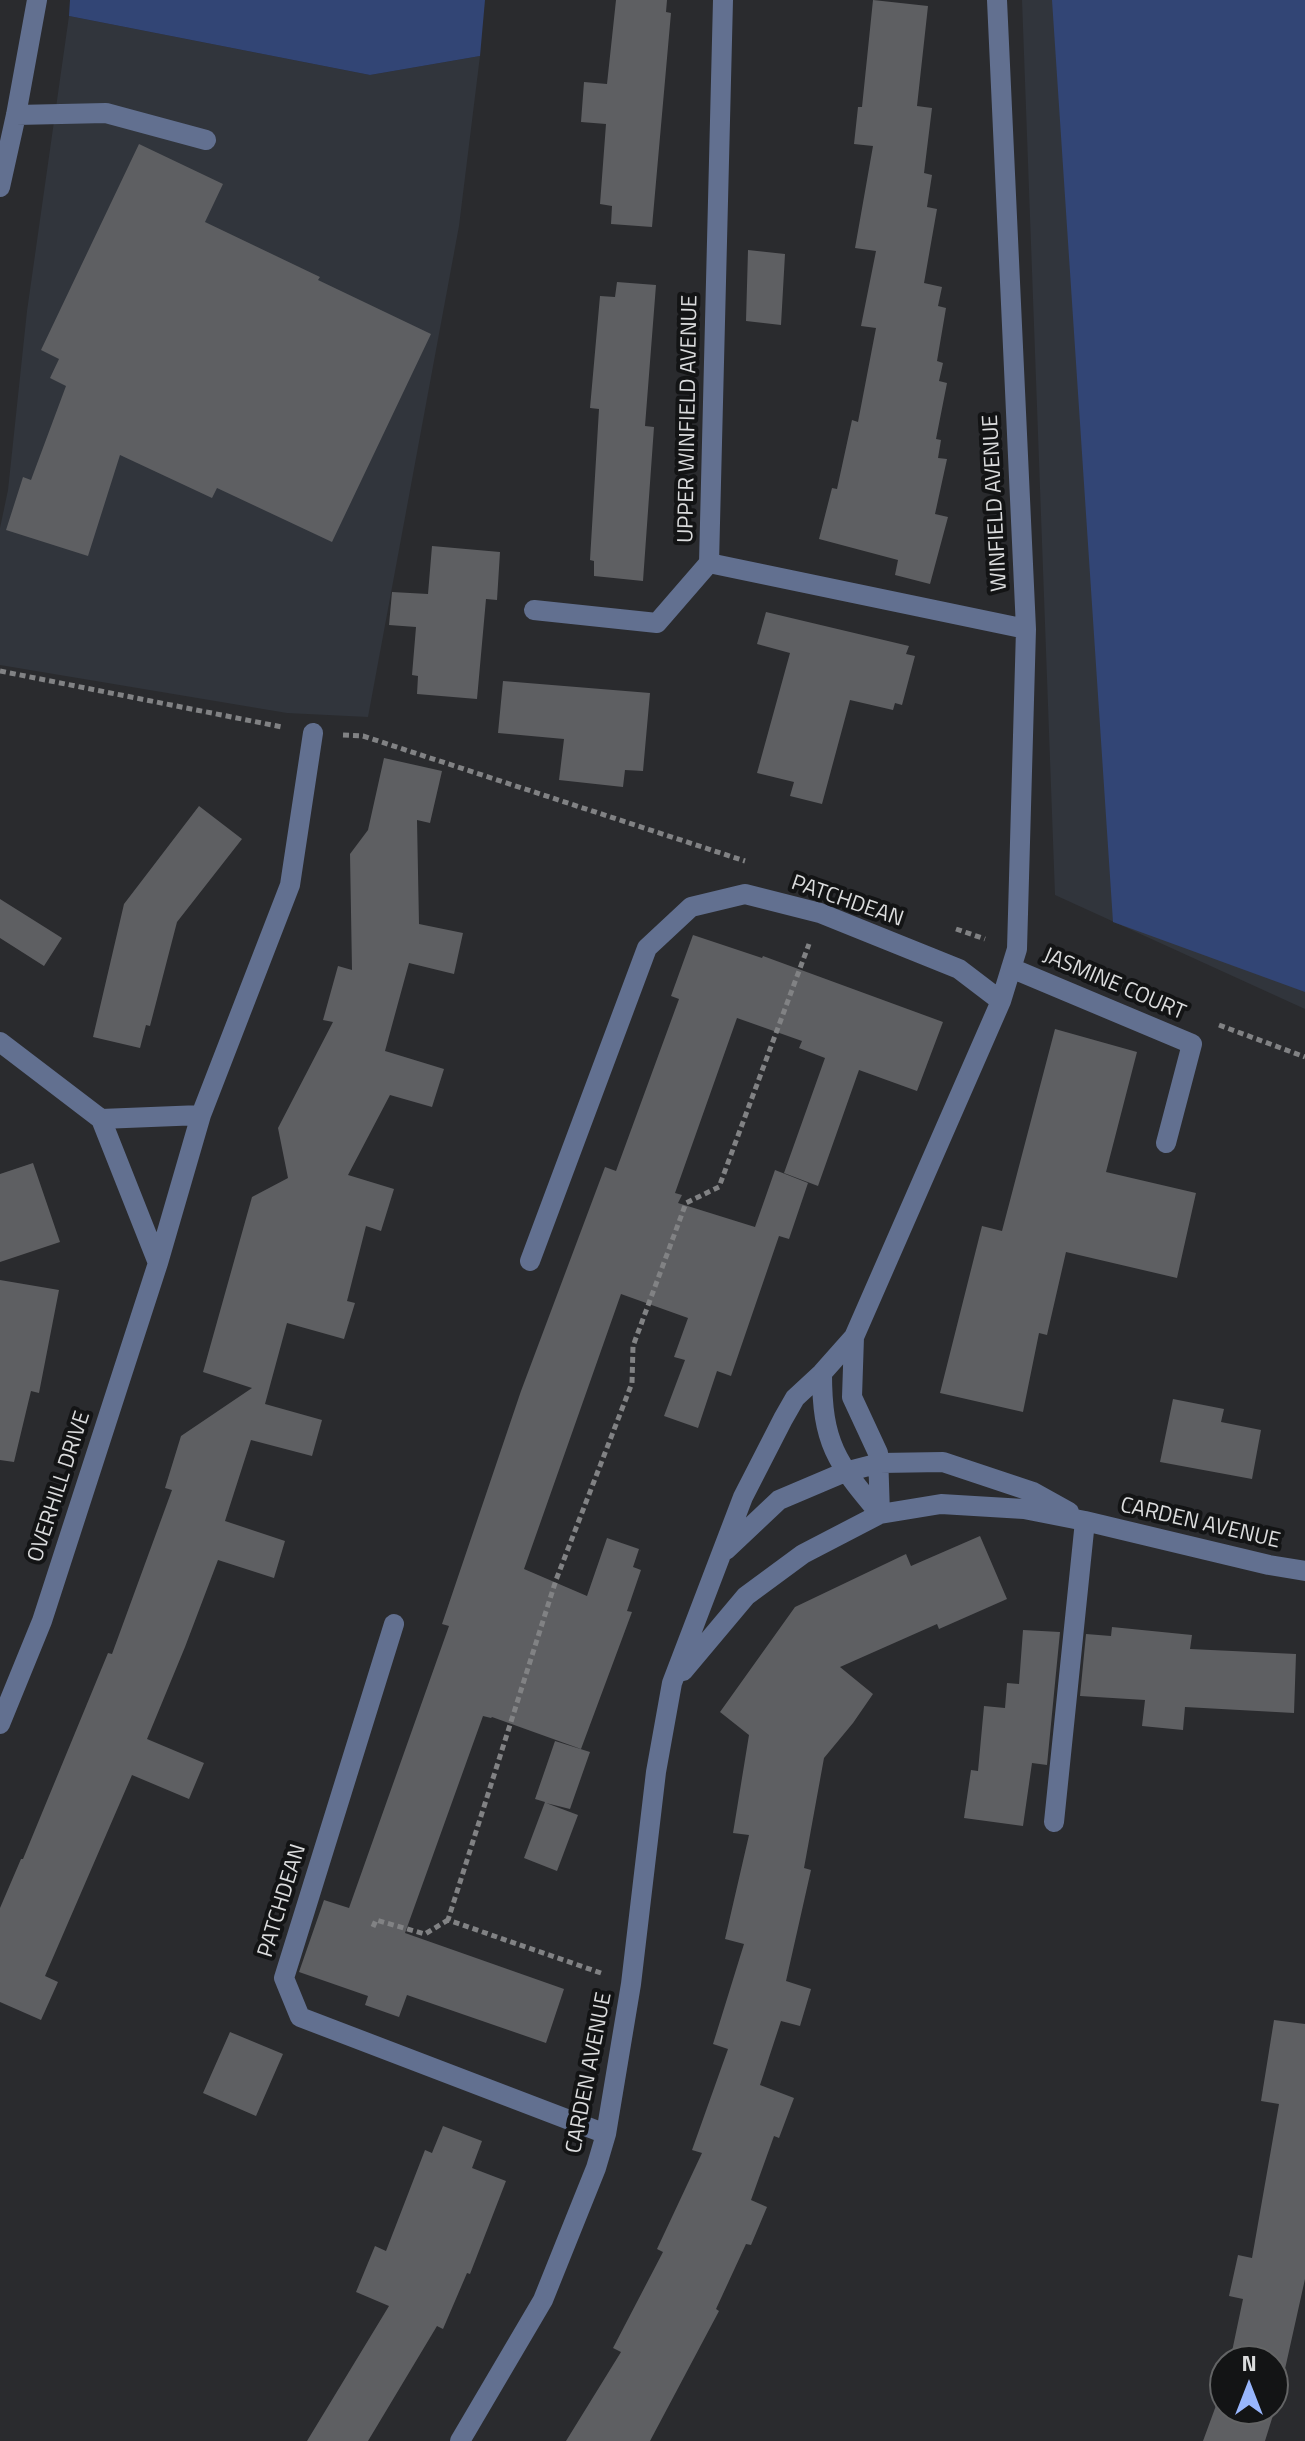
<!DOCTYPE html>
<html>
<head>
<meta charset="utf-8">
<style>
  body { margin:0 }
  #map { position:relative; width:1305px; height:2441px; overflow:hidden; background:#2a2b2e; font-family:"Titillium Web",sans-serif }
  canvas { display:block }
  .north { position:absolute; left:1209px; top:2345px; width:80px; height:80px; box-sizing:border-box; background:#131415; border:2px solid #636465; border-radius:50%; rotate:0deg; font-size:22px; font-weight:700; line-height:32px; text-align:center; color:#dbdcdd }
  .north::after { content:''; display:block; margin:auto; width:28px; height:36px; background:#98b6fd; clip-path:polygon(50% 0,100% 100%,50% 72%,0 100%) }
</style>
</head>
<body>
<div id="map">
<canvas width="1305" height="2441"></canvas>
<div class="north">N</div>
</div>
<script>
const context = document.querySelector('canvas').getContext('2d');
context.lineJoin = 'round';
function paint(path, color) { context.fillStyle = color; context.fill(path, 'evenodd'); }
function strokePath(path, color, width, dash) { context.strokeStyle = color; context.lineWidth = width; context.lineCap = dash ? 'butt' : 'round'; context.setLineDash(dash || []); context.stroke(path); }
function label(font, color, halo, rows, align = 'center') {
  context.font = font + ' "Titillium Web",sans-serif'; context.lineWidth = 8; context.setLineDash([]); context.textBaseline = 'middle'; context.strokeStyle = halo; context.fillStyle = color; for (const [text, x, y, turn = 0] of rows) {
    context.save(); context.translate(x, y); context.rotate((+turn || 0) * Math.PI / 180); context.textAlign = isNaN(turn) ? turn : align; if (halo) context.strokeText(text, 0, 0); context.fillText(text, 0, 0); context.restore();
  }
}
paint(new Path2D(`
  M1022,0h283v1009l-250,-114z
  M69,16l301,59 110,-19 -21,170 -91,491 -81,-4 -287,-48v-137l8,-38 19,-179z`), '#31353c');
paint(new Path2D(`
  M70,0h415l-5,56 -110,19 -301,-59z
  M1052,0h253v992l-192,-70z`), '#324575');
paint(new Path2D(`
  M616,0h51l-1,12 5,1 -19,214 -41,-3 1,-18 -12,-2 6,-80 -25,-2 3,-40 23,2z
  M873,0l55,6 -11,100 15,2 -8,65 8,2 -5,32 10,2 -13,74 18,4 -4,19 8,2 -9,53 6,2 -4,18 8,2 -11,56 5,1 -3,18 9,1 -12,55 13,3 -18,67 -35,-9 3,-15 -79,-21 13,-51 5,1 15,-69 6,2 18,-94 -15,-2 15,-75 -21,-3 18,-102 -19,-2 4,-37h4z
  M139,144l84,40 -18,38 115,55 -2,3 113,54 -99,208 -115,-54 -5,10 -92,-43 -32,101 -82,-26 17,-53 8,3 35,-94 -16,-8 9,-19 -18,-9z
  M748,250l37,4 -4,71 -35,-4z
  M617,282l39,3 -11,141 9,1 -11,154 -49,-5v-15l-4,-1 9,-151 -9,-1 10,-112 15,1z
  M432,546l68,6 -3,48 -11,-1 -9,100 -60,-5 1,-18 -6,-1 4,-48 -27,-2 3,-33 36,2z
  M766,612l143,34 -3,8 9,2 -13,49 -7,-2 -2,7 -43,-10 -28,104 -32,-8 4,-14 -37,-9 33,-120 -33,-9z
  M503,681l147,12 -7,78 -18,-1 -2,17 -64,-7 5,-41 -66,-6z
  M384,758l58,13 -12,52 -13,-3 2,104 44,9 -9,41 -45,-11 -24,88 59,18 -12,38 -42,-12 -42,80 46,14 -13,42 -15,-5 -19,75 8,2 -11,36 -57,-16 -22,81 57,16 -10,36 -61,-16 -26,81 60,20 -11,37 -56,-18 -33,87 -38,92 57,24 -15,36 -57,-24 -87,201 13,6 -17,38 -41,-18v-94l21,-49h2l85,-206 4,1 60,-164 -7,-2 16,-52 71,-48 -49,-16 49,-175 36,-19 -10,-50 55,-106 -10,-2 15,-54 14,4 -2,-116 18,-24z
  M199,806l43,33 -65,83 -27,104 -4,-1 -6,23 -47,-11 31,-133z
  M0,899l62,39 -18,28 -44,-28z
  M693,935l69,23 1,-2 180,66 -26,69 -58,-21 -41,116 -34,-13 41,-115 -26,-10 3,-7 -65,-23 -62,175 7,2 -4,8 77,24 20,-57 33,13 -19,56 -10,-3 -48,140 -14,-5 -19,57 -34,-12 21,-56 -11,-3 14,-39 -67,-24 -97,275 63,27 20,-58 32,11 -6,18 8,3 -14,41 5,1 -51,137 -89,-32 -1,1 -8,-2 -78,217 159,56 -18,54 -139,-48 -8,22 -34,-12 3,-9 -69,-24 25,-72 25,8 100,-282 -7,-2 79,-233 84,-224 11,4 63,-172 -8,-3z
  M1055,1029l82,23 -31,120 90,21 -19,85 -111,-26 -19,83 -8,-2 -16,79 -83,-19 42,-167 20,5z
  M33,1163l27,79 -60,20v-88z
  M0,1280l59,10 -20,103 -8,-2 -17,71 -14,-2z
  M1173,1399l51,10 -3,13 40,8 -9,49 -92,-17z
  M980,1536l27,63 -68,30 -2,-5 -97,43 33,27 -20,29 -29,35 -20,110 7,2 -25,111 25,8 -11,37 -19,-5 -21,64 34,13 -15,40 -5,-2 -23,64 16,7 -16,38 -5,-1 -30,65 3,2 -69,130h-84l55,-89 -8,-4 50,-96 -6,-3 45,-96 -10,-3 36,-101 -15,-5 31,-100 -19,-5 24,-104 -16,-2 16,-98 -29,-23 75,-105 111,-53 5,12z
  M1112,1627l80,8 -2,14 106,5 -2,59 -109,-6 -2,23 -41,-4 3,-26 -65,-4 6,-62 25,2z
  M1023,1630l37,2 -13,133 -15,-2 -9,63 -59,-8 7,-48 7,1 6,-65 21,2 2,-25 12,1z
  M555,1741l35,11 -20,57 -24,-6 32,12 -21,56 -33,-13 21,-56 -10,-3z
  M1274,2020l31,4v255l-26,117 -14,45h-62l22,-60v28h48v-48h-43l13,-62 -14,-3 9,-41 14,3 27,-154 -18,-3z
  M230,2032l53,22 -27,62 -53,-23z
  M443,2126l39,15 -10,27 34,13 -36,93 -3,-1 -24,56 -6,-3 -69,115h-61l82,-135 -33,-14 19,-46 11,5 39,-101 7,3z`), '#5e5f62');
strokePath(new Path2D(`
  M0,671l282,56
  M343,735l20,1 382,125
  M956,929l29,10
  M1219,1025l86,32
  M373,1927l3,-7 49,14 23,-14
  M601,1973l-153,-53 108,-340 76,-197 1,-37 53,-143 33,-16 90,-243`), '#818284', 5, [6, 4]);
strokePath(new Path2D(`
  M16,115l90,-2 100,27
  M0,187l16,-72 21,-115
  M709,563l14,-563
  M709,563l317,66
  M534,610l123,13 52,-60
  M1011,968l181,76 -26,99
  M0,1042l101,77 57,144 -116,358 -42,103
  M101,1119l100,-4
  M530,1261l117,-313 44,-41 54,-13 75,19 139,56 42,32
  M158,1263l43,-148 89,-230 23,-152
  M854,1337l-2,60 26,56 2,61
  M822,1373c0,70 14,89 58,141
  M726,1550l53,-50 66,-28 35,-9 63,-1 90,30 36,20
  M394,1624l-110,354 16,39 306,117
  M683,1671l63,-75 57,-42 77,-40 61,-10 83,5 61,12 184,44 36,6
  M1054,1822l31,-301
  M460,2441l83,-141 53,-132 10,-34 25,-150 25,-212 16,-89 71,-186 40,-78 12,-21 27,-25 32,-36 147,-336 16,-52 9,-320 -29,-629`), '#627090', 20);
label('22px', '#dbdcdd', '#131415', [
  ["UPPER WINFIELD AVENUE",689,419,-89],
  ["WINFIELD AVENUE",996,503,-93],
  ["PATCHDEAN",847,902,19],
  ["JASMINE COURT",1114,985,23],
  ["OVERHILL DRIVE",60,1487,-72],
  ["CARDEN AVENUE",1200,1524,13],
  ["PATCHDEAN",283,1901,-73],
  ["CARDEN AVENUE",590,2073,-79]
]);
</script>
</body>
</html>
